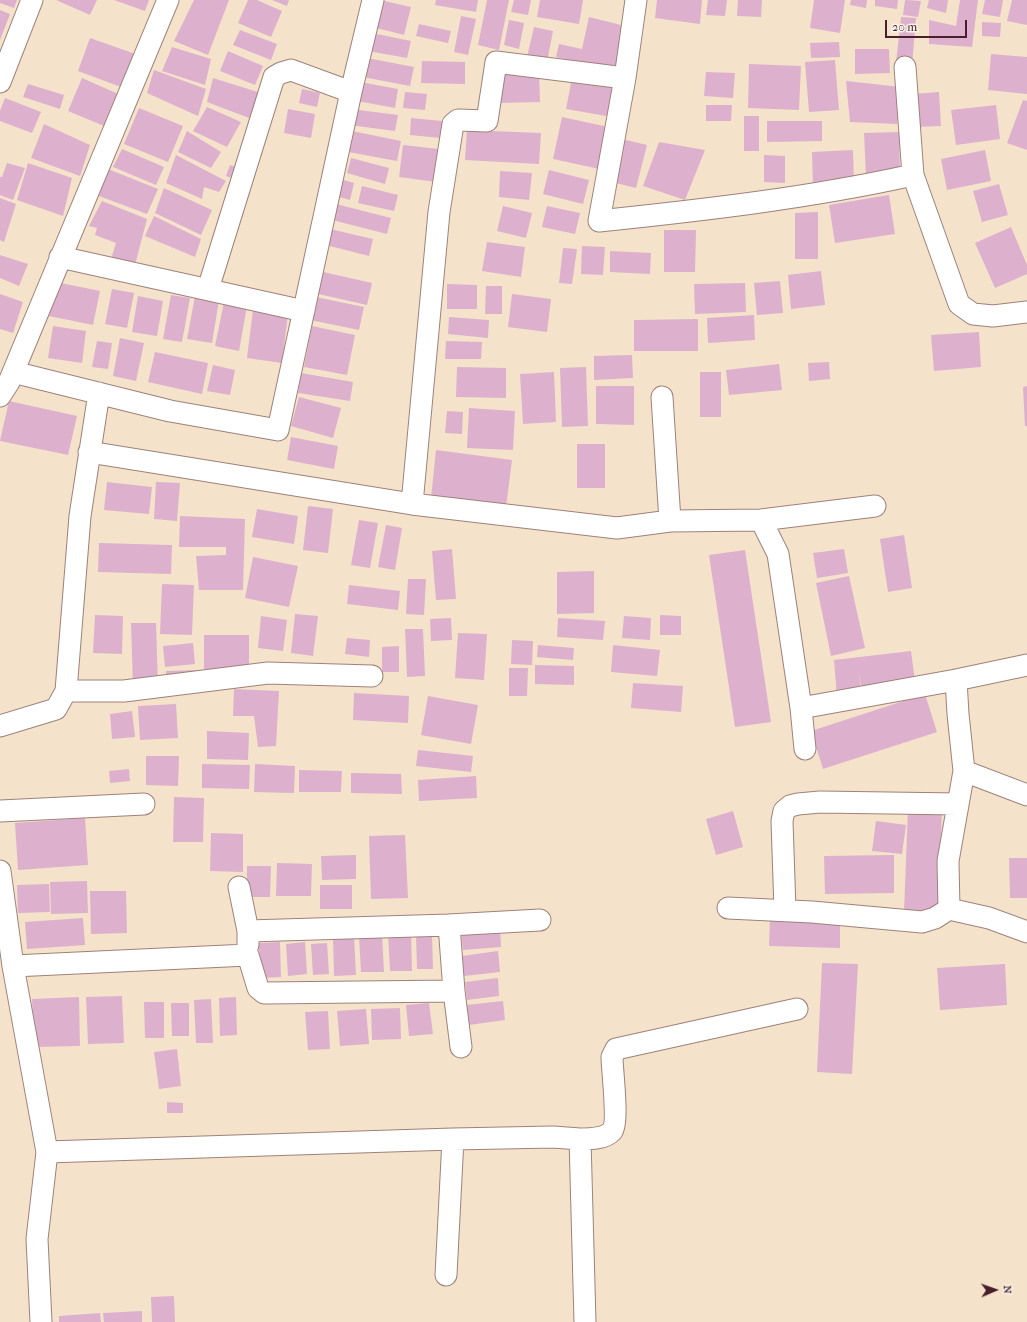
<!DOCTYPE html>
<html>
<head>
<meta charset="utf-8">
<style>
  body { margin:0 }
  #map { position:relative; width:1027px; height:1322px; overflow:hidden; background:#f4e3ca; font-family:"IM FELL French Canon",serif }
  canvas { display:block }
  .north { position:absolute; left:975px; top:1270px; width:40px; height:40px; -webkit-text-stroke:3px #f7f3e8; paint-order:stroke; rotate:88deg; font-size:11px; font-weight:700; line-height:16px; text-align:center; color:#4a1f2b }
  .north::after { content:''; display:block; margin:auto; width:14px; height:18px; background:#4a1f2b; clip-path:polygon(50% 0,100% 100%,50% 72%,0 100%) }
  .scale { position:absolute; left:885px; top:20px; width:82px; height:18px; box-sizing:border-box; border:2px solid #4a1f2b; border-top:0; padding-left:5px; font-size:12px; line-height:14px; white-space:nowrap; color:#4a1f2b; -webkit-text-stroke:3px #f7f3e8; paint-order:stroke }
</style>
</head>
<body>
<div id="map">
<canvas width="1027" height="1322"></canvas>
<div class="north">N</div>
<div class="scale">20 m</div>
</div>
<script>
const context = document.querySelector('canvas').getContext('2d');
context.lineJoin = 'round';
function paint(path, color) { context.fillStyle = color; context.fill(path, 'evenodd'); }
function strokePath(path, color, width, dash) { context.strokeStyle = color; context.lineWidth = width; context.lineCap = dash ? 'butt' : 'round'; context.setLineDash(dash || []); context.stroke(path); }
paint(new Path2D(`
  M0,0h17l-3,8 -14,-5z
  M56,0h41l-7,15z
  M114,0h35l-4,11z
  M194,0h35l-21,55 -34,-14z
  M248,0h9l25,11 -11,26 -33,-14z
  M272,0h17l-2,6z
  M380,0l31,7 -7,28 -35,-9z
  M436,0h42l-2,12 -41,-7z
  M487,0h22l-10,50 -21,-5z
  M514,0h17l-3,15 -17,-3z
  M540,0h43l-4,24 -42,-7z
  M657,0h45l-2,24 -45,-6z
  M708,0h19l-2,16 -19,-1z
  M738,0h24l-1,17 -24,-1z
  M814,0h31l-5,33 -30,-5z
  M851,0h16l-1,8 -16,-3z
  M875,0h23l-1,9 -22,-3z
  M905,0l16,1 -3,16 -15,-2z
  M929,0h19l-2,13 -19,-5z
  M960,0h18l-6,47 -43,-3v-24l27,6z
  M985,0h18l-3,17 -18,-3z
  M1012,0h15v25l-20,-4z
  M0,10l10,4 -10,26z
  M461,16l15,3 -8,36 -14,-3z
  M589,17l36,9 -10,44 -59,-13 3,-13 23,5z
  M901,17l15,1 -4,47 -16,-2z
  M509,20l15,3 -5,26 -15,-4z
  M982,22l19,1 -1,14 -18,-1z
  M419,24l32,7 -3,12 -32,-7z
  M534,27l19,4 -6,31 -20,-5z
  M240,30l37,14 -6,16 -38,-15z
  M372,33l39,8 -4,17 -39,-7z
  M90,38l51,18 -12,34 -51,-19z
  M839,42l1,15 -29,1 -1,-15z
  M172,47l39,12 -6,26 -43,-14z
  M855,49h34l1,24 -35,1z
  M228,51l35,15 -8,19 -35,-14z
  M991,54l36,3v37l-39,-4z
  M367,58l47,9 -4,19 -47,-9z
  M835,60l4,50 -30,2 -4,-50z
  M422,61l43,1v22l-44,-1z
  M749,64l52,2 -2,44 -51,-2z
  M154,70l52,19 -8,27 -51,-23z
  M539,72l1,30 -42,1 -1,-30z
  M706,72l29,1 -2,25 -29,-2z
  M82,78l43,19 -14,32 -43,-18z
  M213,78l48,15 -12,25 -42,-16z
  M572,78l45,9 -5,30 -46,-8z
  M846,81l55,6 -4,37 -47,-2z
  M360,82l38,7 -3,19 -38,-7z
  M28,84l36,11 -4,14 -37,-12z
  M302,89l18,4 -3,14 -18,-4z
  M405,92l22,2 -2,16 -22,-2z
  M939,92l2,34 -26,1 -2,-33z
  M5,98l36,14 -9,21 -32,-12v-10z
  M1023,100l4,1v49l-20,-7z
  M706,105h26l-1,16h-25z
  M996,105l4,34 -44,6 -5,-35z
  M207,107l34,15 -14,25 -34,-16z
  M139,108l44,18 -15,36 -44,-18z
  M288,109l27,5 -4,24 -27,-5z
  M351,109l47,6 -3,16 -46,-6z
  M744,116h15v35h-15z
  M562,117l51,11 -9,42 -51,-11z
  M411,118l31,3 -2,17 -30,-3z
  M767,121h55v20l-55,1z
  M44,124l46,21 -10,31 -49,-18z
  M347,130l54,11 -4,20 -54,-10z
  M467,130l74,3 -2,31 -74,-4z
  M187,131l34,21 -10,16 -33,-16z
  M899,132l1,44 -34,1 -2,-44z
  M622,139l25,6 -11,43 -24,-6z
  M659,142l46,8 -20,50 -42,-14z
  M403,145l36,4 -3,33 -37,-5z
  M122,149l42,18 -8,18 -43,-18z
  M853,150l1,35 -41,2 -1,-35z
  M985,150l6,31 -44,9 -6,-31z
  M176,155l50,26 -7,11 -15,-5 -2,12 -36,-16z
  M764,155l21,1v27l-21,-1z
  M351,158l38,10 -4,16 -38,-11z
  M7,163l18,5 -12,32 -13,-5v-18h2z
  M28,163l44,15 -9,38 -46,-16z
  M230,165l12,4 -4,11 -12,-4z
  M108,169l50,20 -11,25 -48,-18z
  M549,170l40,10 -6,24 -40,-10z
  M500,171l32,2 -3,27 -30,-3z
  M340,179l14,4 -4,17 -15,-4z
  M999,184l9,31 -26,7 -9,-31z
  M362,186l36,9 -4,16 -36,-8z
  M164,188l48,22 -11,25 -46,-22z
  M889,195l6,39 -60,9 -6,-38z
  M0,198l16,6 -12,38 -4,-2z
  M102,201l45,18 -12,46 -24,-6 5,-16 -21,-8 2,-7 -8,-2z
  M336,204l55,14 -4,16 -55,-14z
  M503,206l29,7 -6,25 -29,-7z
  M547,206l33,7 -5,21 -33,-7z
  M818,212v47h-23v-46z
  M154,216l47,23 -6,18 -50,-21z
  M1011,227l16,38v9l-32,14 -20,-45z
  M330,229l43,10 -4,17 -43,-11z
  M664,230h32l-1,42h-31z
  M487,242l38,5 -4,30 -39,-6z
  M582,246l23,1 -2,28 -22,-1z
  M563,248l14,1 -5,35 -13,-1z
  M610,251l41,2 -1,21 -40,-2z
  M0,255l28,9 -9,22 -19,-8z
  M319,271l53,12 -5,22 -53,-12z
  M821,271l4,34 -34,4 -3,-34z
  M780,281l3,32 -26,2 -3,-32z
  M56,282l44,9 -7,34 -44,-9z
  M745,283l1,29 -51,2 -1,-30z
  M447,284l30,1v24h-30z
  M486,286h16v28h-17z
  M112,289l22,4 -7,35 -22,-4z
  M0,294l23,8 -10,31 -13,-4z
  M512,294l39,5 -4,33 -39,-5z
  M171,295l19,3 -8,44 -19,-3z
  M138,296l25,5 -6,35 -25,-4z
  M195,296l24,4 -7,43 -25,-4z
  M316,297l48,10 -5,23 -49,-10z
  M224,302l23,4 -8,45 -24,-5z
  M253,310l35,4 -6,49 -35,-5z
  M754,315l1,25 -47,3 -1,-25z
  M449,317l40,3 -1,18 -40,-4z
  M698,319v32h-64v-31z
  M53,326l33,5 -4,32 -34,-5z
  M312,326l43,9 -8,40 -43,-8z
  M979,332l2,35 -47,4 -3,-36z
  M120,338l24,5 -8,38 -23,-5z
  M97,341l15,2 -4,26 -16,-2z
  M446,341l36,1 -1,17h-36z
  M155,352l53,11 -6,31 -54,-12z
  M632,355l1,23 -39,2v-24z
  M829,362l1,17 -21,2 -1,-18z
  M779,364l3,26 -53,5 -3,-25z
  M213,365l22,5 -5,25 -23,-4z
  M457,367l49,1v30l-50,-1z
  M586,367l2,59 -26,1 -2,-59z
  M554,372l2,50 -33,2 -3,-50z
  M700,372h21v45h-21z
  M301,373l52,9 -3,19 -52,-8z
  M596,386h38v39l-38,-1z
  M1027,386v40h-2l-2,-39z
  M299,397l42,11 -8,30 -42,-12z
  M9,401l68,15 -9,39 -68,-14z
  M469,408l46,3 -2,39 -46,-2z
  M447,411l16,1 -1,22 -17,-1z
  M291,437l47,9 -4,23 -47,-9z
  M577,444h28v44h-28z
  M436,450l76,10 -6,47 -75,-9z
  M107,482l45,5 -3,27 -45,-4z
  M156,482l24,1 -3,38 -23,-2z
  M308,506l25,3 -5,44 -25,-3z
  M257,509l41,7 -4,28 -42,-7z
  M180,516l65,3 -2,71h-44l-3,-34 30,-1v-8h-47z
  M359,520l19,3 -8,45 -19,-3z
  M386,525l16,3 -7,42 -17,-3z
  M904,535l8,53 -24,4 -8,-53z
  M99,543l73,2 -1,29 -73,-2z
  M452,549l4,50 -20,1 -4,-49z
  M844,549l4,24 -31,5 -4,-25z
  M745,550l26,172 -36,5 -26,-172z
  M253,557l45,9 -9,41 -44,-9z
  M594,571v42l-37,1v-42z
  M849,576l16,72 -34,8 -15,-73z
  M408,579h18l-2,36 -18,-1z
  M162,584l32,1 -2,50 -32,-1z
  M349,585l51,6 -2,19 -51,-6z
  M295,614l23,2 -5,40 -22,-3z
  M95,615l28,1 -1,38 -29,-1z
  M660,615l21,1v19h-21z
  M261,616l26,4 -4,31 -25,-3z
  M624,616l27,2 -1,22 -28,-2z
  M451,618l1,22 -21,1 -1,-22z
  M558,618l47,3 -2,19 -46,-3z
  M131,623h25l2,63 -25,1z
  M405,629h18l2,47 -18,1z
  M458,633l29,1 -3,46 -29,-2z
  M204,635h45v35l-45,-1z
  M347,638l23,2 -1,17 -24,-3z
  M512,640l21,1 -1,24 -21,-1z
  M193,643l2,21 -30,3 -2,-21z
  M538,645l36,3 -1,12 -36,-3z
  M613,645l47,5 -3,26 -46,-4z
  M399,646v26h-17v-25z
  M911,651l4,30 -54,6 -2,-15 2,23 -24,2 -3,-37z
  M535,665l39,1v19l-39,-1z
  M509,668h19l-1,28h-18z
  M197,670l1,10 -32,1v-10z
  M633,683l50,3 -2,26 -50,-4z
  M234,689l45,2 -3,55 -18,1 -4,-31h-21z
  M354,693l55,3 -1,27 -55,-3z
  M925,694l12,38 -114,37 -12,-38z
  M428,696l50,9 -7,39 -50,-9z
  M176,704l2,34 -38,2 -2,-34z
  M132,711l3,26 -23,2 -2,-25z
  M207,731l42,2 -1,27 -41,-1z
  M418,750l55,6 -2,16 -55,-6z
  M146,756h33l-1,30 -32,-1z
  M202,764l48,1 -1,24 -47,-1z
  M255,764l40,2 -1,27 -40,-1z
  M129,769l1,12 -20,2 -1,-12z
  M299,770l43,1 -1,21h-42z
  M351,773l50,1 1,20 -51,-1z
  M476,776l1,22 -58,3 -1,-21z
  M174,797l30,1 -1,44h-30z
  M908,809h34l-4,104 -34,-2z
  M733,811l10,36 -27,8 -10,-36z
  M85,818l3,47 -70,5 -3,-47z
  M876,821l30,4 -4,29 -30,-3z
  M211,833l32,1v38l-33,-1z
  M405,835l3,63 -37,1 -2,-63z
  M356,855v24l-34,1 -1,-24z
  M894,855v38l-69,1 -1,-38z
  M1009,858h18v40h-17z
  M277,863l35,1 -1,32h-35z
  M247,866h24l-1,31h-23z
  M87,881l1,32 -37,1 -1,-32z
  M49,884l1,28 -32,1 -1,-28z
  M320,885h32v24h-32z
  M90,891h36l1,42 -36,1z
  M83,918l2,27 -58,4 -2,-27z
  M770,918l70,2v28l-71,-2z
  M500,927l1,20 -38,3 -2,-20z
  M411,931l1,40h-22l-2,-39z
  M432,934l1,35h-16l-1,-34z
  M354,935l2,40 -22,1 -1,-40z
  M382,935l2,37h-23l-2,-36z
  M280,942l1,35 -21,1 -1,-35z
  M305,942l2,32 -19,2 -2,-32z
  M327,943l2,31 -16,1 -2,-31z
  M498,951l2,21 -36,4 -2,-20z
  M822,963l36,1 -6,110 -35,-2z
  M1005,964l2,41 -67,5 -3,-42z
  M498,978l1,18 -32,4 -2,-18z
  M122,996l2,47 -36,1 -2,-47z
  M79,997l1,49 -46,1 -2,-48z
  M236,997l1,38 -17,1 -1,-38z
  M211,999l2,44h-17l-2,-43z
  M503,1001l2,19 -36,5 -3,-20z
  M144,1002h20v36h-19z
  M171,1003h18v33h-17z
  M429,1003l4,31 -24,2 -3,-31z
  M400,1008l1,31 -29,1 -1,-31z
  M366,1009l3,35 -29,2 -3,-35z
  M328,1011l2,38 -22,1 -3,-38z
  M177,1049l4,37 -22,3 -5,-37z
  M167,1102l16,1v10h-16z
  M174,1296l1,26h-23l-1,-25z
  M142,1311v11h-38l-1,-9z
  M100,1313l1,9h-42v-6z`), '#ddb1cd');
const street = new Path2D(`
  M636,0l-11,78 -26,143c105,-11 210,-23 314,-46l46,129 14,10 20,2 34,-4
  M905,67l8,108
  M0,82l32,-82
  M60,257l244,54
  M208,289l66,-212 7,-4 10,-3 60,22
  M13,372l157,39 108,19 73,-338 22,-92
  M0,396l9,-14 159,-382
  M662,397l8,124
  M89,452l323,52 205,24 53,-7 91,-1 114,-14
  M412,504l27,-292 14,-88 5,-4 29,1 9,-59 129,16
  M761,520l17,34 23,154 4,41
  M956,680l2,34 6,57 63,24
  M66,691h58l144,-18 104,3
  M801,708l155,-28 71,-15
  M0,726l56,-17 10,-18 14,-175 19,-123
  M964,771l-16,90 1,48 40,9 38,14
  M0,811l144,-7
  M0,871l13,95 34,186 -10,87 4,83
  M239,887l9,44v14
  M728,908l84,4 110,10 13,-4 14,-9
  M785,910l-3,-89 2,-10 6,-5 8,-2 22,-2 138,2
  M449,925l5,66 7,56
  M248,931l201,-6 91,-5
  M13,966l235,-11 10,33 6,5 190,-2
  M580,1139c10,0 25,0 32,-8 7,-9 0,-61 0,-74l4,-8 181,-40
  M47,1152l406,-13 100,-2 27,2 5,183
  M446,1275l7,-136`);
strokePath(street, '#9f817a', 23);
strokePath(street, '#fff', 21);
</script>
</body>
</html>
